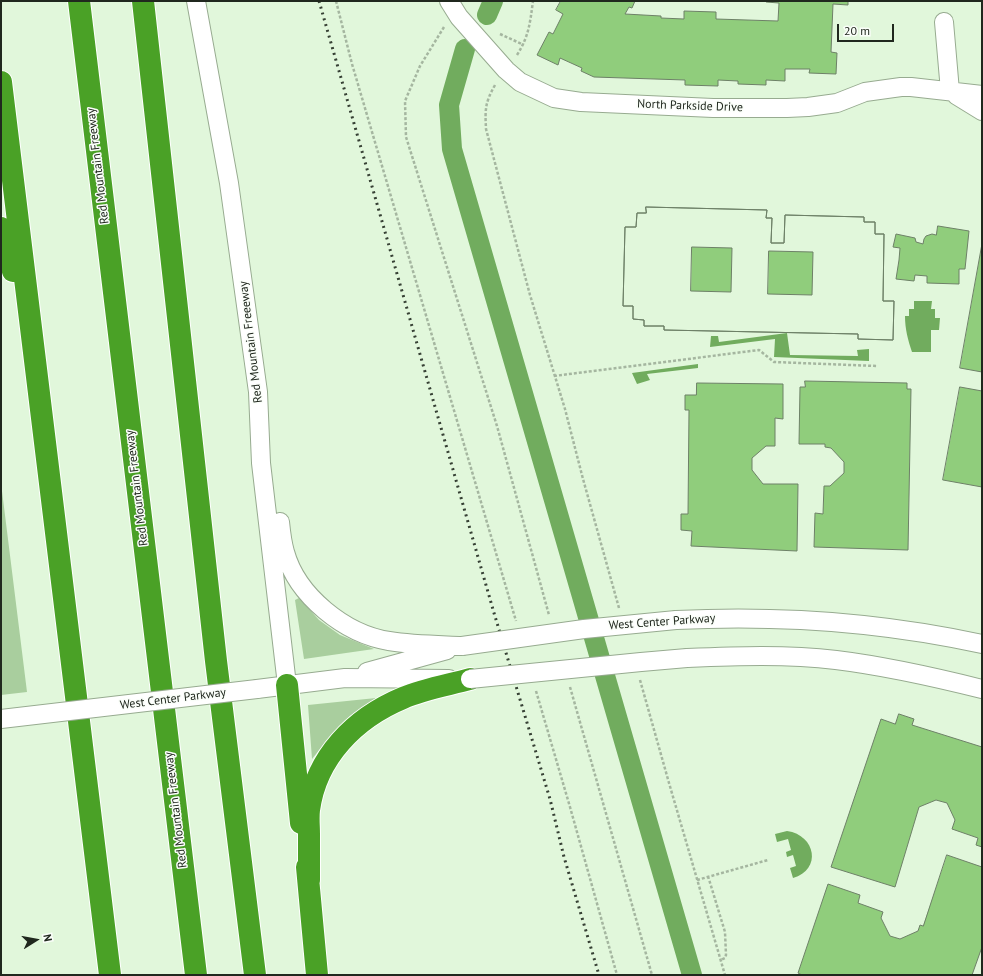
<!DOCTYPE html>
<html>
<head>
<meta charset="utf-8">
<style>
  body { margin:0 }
  #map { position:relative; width:983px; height:976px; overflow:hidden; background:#e1f7db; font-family:"PT Sans",sans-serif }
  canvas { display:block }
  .frame { position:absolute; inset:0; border:2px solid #20281e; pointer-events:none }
  .north { position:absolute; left:16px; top:920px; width:40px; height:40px; -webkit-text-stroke:3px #fafef9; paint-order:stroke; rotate:79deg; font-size:11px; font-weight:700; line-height:16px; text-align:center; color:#20281e }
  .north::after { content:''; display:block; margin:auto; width:14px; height:18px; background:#20281e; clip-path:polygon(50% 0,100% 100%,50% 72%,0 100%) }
  .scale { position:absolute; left:837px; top:24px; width:57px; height:18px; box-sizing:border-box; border:2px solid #20281e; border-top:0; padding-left:5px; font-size:12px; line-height:14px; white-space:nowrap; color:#20281e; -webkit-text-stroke:3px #fafef9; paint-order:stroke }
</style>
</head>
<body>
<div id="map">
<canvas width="983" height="976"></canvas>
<div class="frame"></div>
<div class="north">N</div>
<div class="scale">20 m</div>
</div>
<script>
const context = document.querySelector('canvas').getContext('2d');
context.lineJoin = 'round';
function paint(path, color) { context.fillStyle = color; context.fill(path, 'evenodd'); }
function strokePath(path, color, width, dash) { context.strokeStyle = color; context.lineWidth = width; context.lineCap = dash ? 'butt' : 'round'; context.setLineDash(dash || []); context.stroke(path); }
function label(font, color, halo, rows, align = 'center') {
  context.font = font + ' "PT Sans",sans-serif'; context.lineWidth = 3; context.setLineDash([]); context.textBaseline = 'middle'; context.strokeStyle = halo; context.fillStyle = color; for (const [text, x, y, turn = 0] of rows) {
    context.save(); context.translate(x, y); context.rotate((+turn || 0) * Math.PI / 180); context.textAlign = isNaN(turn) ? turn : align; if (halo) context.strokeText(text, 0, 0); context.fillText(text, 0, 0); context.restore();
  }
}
paint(new Path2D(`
  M1,483l26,209 -26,3z
  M299,598l20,22 21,15 34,14 -70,10 -9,-59z
  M376,698l-26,18 -17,17 -21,26 -4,-54z`), '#a9ce9e');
paint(new Path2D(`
  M914,301h18l-1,8h4v9h5l-1,12h-8v22h-19c-4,-12 -7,-23 -7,-36h4v-7h5z
  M787,333l3,22 68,1 -1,-6 12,-1v12l-95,-4 1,-18 -65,8 1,-11h7l1,6z
  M698,364v4l-51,6 3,6 -13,4 -5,-11z
  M787,831c29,4 35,39 6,47l-3,-10 6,-2 -3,-11 -6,2 -1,-5 5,-2 -3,-11 -11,3 -2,-8z`), '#71ac5e');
strokePath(new Path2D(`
  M487,15l6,-14
  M465,49l-16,56 3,44 240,826`), '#71ac5e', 20);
const building = new Path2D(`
  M561,1h74l-3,7 -3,-1 -4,7 36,2v2l23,1v-8l32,1v7l62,2 1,-18 -13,-1v-1h82v4l-15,-1 -2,48 6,1 -1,21 -27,-1 1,-4h-25v12l-19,-1v5l-28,-1v-3l-20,-1v6l-33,-1v-5l-91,-3 -13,-6 1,-3 -22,-10 -2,7 -21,-10 12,-23 4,2 10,-20 -7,-4z
  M646,207l121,3 -1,8h6l-1,25h13l1,-28 79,2v5h11v12h9l-1,67h11l-1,39 -35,-1v-5l-194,-4v-4h-20v-6l-11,-1v-13h-10l2,-79h11l1,-14h9zM692,247l40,1 -1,44 -40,-1zM769,251l44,1 -1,43 -44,-1z
  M646,207l121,3 -1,8h6l-1,25h13l1,-28 79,2v5h11v12h9l-1,67h11l-1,39 -35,-1v-5l-194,-4v-4h-20v-6l-11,-1v-13h-10l2,-79h11l1,-14h9z
  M938,226l31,5 -4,38h-6v15l-32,-1v-7l-12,-1 -1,6 -18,-2 3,-19 1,-12 -7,-1 3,-13 19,4 1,4 7,2 1,-5 2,-3 6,-2 4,1z
  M982,244v128l-22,-4z
  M805,381l102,2v6h4l-3,161 -94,-3 1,-34 8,1 1,-28h6l14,-13v-11l-13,-14 -6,-1v-3h-26l1,-57h5z
  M697,383l86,1v35l-8,-1v28h-9l-14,12v12l11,14h35l-1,67 -106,-5 1,-15 -11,-1v-16h7l1,-104h-4v-15h11z
  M960,387l22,4v96l-39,-7z
  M899,714l15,5 -2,6 70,22v100l-6,-2 2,-7 -26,-9 3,-9 -8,-17 -11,-3 -17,7 -24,80 -64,-20 50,-148 14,5z
  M947,855l35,12v80l-10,28h-170l-4,-2 30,-89 32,11 -2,8 25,9 -2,6 9,18 10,3 18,-8 2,-6 3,1z`);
paint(building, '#90cd7c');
strokePath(building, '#6d8067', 1);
const minor = new Path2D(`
  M196,1l33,182 29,209 3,71 26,222
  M449,1l10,16 47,53 14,12 34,16 27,4 132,6h74l21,-1 29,-4 28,-11 36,-5h10l71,8
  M944,22l6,69
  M956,95l26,16
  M280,522c1,10 2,20 5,30 12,44 60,82 104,89 24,4 49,4 73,5
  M676,620c103,-5 205,2 306,24
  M687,658c49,-2 100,-4 149,2 49,6 98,17 146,29
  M367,672l80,-22
  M257,689l88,-11 104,1`);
const highway = new Path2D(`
  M79,1l117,974
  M143,1l73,660 39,314
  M1,82l109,893
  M1,228l12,43
  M287,685l14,138
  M307,867l10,108
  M309,880c0,-15 0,-30 0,-46 0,-8 -1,-16 0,-24 7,-53 46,-92 94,-112 21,-9 45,-13 67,-19`);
strokePath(minor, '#97ab90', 20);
strokePath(highway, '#fff', 24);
strokePath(new Path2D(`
  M336,1l16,63 164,557
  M444,27l-24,39 -15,35 1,36 91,289 52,189
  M500,34l24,11
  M517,55c12,-19 13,-32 16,-54
  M495,85c-10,18 -10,24 -9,44l44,166 35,114 18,70 36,129
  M554,376l205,-26 15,12 103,4
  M640,680l29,103 56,192
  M570,687l82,288
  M536,691l34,116 47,168
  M708,876l17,56 1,23 -1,3 -4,2
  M697,880l71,-20`), '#a5b6a0', 2.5, [3, 2]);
strokePath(minor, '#fff', 18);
strokePath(highway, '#4aa126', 22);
strokePath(new Path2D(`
  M319,1l175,612 56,186 14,58 35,118`), '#364034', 3, [2, 4]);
const minorBridge = new Path2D(`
  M462,646l122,-17 92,-9
  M470,679l171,-17 46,-4
  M1,719l256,-30`);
strokePath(minorBridge, '#97ab90', 20, []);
strokePath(minorBridge, '#fff', 18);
label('12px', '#20281e', '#fafef9', [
  ["North Parkside Drive",690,106,2],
  ["Red Mountain Freeway",98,166,-97],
  ["Red Mountain Freeeway",251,342,-97],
  ["Red Mountain Freeway",137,488,-97],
  ["West Center Parkway",662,622,-4],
  ["West Center Parkway",173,699,-7],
  ["Red Mountain Freeway",176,810,-97]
]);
</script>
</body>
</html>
